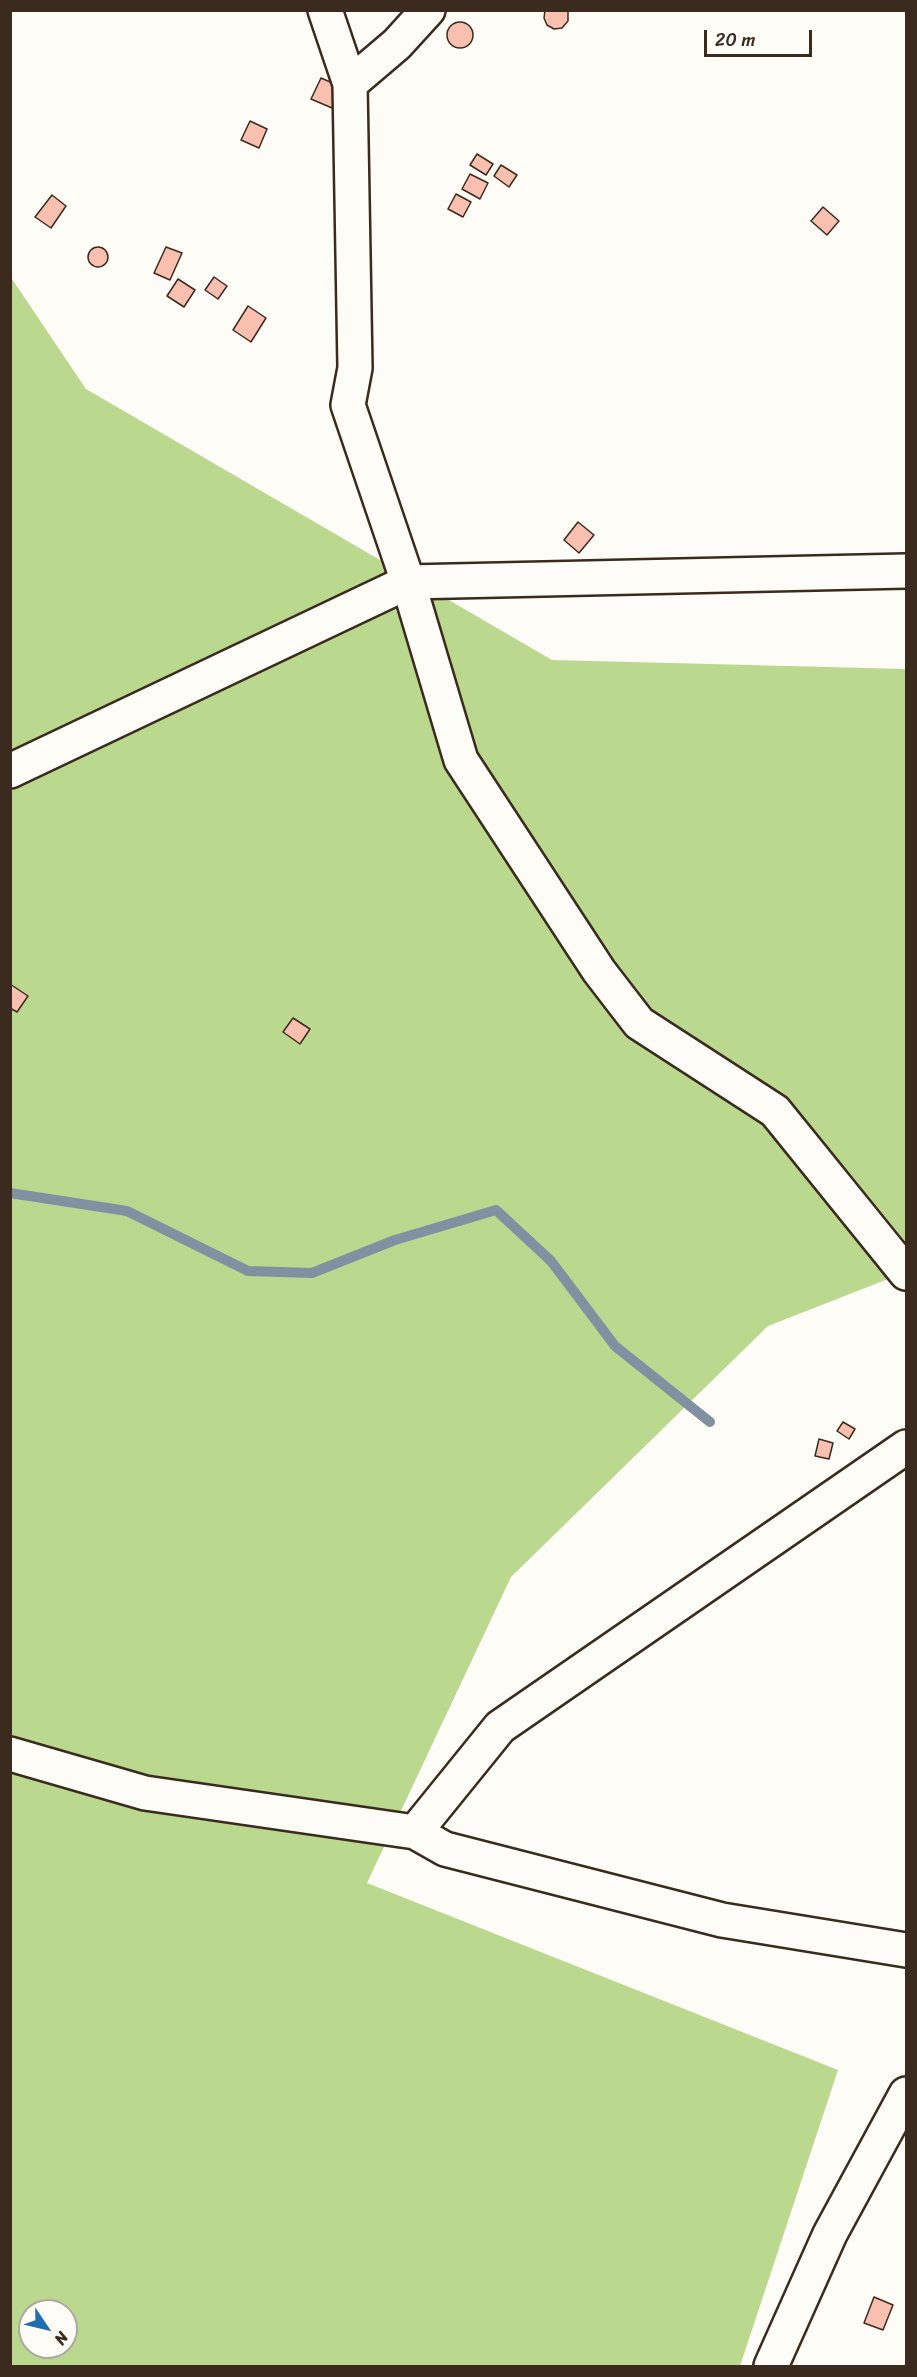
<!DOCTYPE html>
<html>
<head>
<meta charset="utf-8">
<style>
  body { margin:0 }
  #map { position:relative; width:917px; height:2377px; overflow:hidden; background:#fdfcf7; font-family:Sriracha,sans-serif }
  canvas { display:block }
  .frame { position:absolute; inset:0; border:12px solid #3b2a1e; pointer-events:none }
  .north { position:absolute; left:18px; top:2299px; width:60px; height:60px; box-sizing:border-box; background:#fdfcf7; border:2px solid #afa8a0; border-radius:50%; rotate:125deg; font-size:16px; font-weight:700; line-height:24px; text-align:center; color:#3b2a1e }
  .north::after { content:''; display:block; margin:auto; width:21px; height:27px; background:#1f6fb2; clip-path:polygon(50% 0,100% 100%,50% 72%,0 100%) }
  .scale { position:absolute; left:704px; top:30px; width:108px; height:27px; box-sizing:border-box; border:3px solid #3b2a1e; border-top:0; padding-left:8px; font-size:18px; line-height:21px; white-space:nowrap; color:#3b2a1e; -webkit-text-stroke:4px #fdfcf7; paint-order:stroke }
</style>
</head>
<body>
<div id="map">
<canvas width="917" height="2377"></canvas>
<div class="frame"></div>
<div class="north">N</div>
<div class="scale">20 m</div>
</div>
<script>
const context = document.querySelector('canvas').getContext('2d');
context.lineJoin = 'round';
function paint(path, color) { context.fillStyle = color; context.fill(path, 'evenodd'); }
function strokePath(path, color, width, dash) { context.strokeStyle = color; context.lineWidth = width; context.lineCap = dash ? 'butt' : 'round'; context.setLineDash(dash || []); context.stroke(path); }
paint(new Path2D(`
  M10,276l76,113 466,271 354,9v603l-138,54 -257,251 -144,306 471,187 -98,296h-729zM30,2311h36v36h-36z`), '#bbd88f');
strokePath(new Path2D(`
  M10,1193l117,18 121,60 64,2 83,-33 101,-30 55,51 64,85 95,76`), '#8191a1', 10);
const building = new Path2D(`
  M545,10h23v11l-6,7 -8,1 -7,-4 -3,-7z
  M447 35a13 13 0 1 1 26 0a13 13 0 1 1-26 0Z
  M321,78l21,9 -10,21 -21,-9z
  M250,121l17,8 -8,19 -18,-8z
  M477,154l16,10 -7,11 -16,-10z
  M501,165l16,10 -8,12 -15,-11z
  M470,174l18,9 -8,16 -18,-10z
  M456,194l15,8 -8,15 -15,-8z
  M52,195l14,11 -15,22 -16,-11z
  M823,207l16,14 -12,14 -16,-14z
  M88 257a10 10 0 1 1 20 0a10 10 0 1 1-20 0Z
  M166,247l16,6 -12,27 -16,-7z
  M214,277l13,9 -9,13 -13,-9z
  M178,279l17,11 -11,17 -17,-11z
  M248,306l18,12 -15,24 -18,-12z
  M578,522l16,13 -15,18 -15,-13z
  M10,984l18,12 -11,16 -7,-4z
  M293,1018l17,11 -10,15 -17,-12z
  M843,1422l12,7 -6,10 -12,-8z
  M819,1439l14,4 -4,16 -14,-3z
  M874,2297l19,8 -10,25 -19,-7z`);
paint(building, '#f9c0b0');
strokePath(building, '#3b2a1e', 1.5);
const minor = new Path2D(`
  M325,10l25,74 5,284 -7,37 60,177 53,178 138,211 40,52 136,88 131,162
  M350,84l47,-40 31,-34
  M10,1754l135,39 270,39 30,17 277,71 184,30
  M415,1832l85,-105 406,-280
  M771,2366l59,-132 76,-140`);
const secondary = new Path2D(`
  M10,771l398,-189 498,-11`);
strokePath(minor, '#3b2a1e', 38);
strokePath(secondary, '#3b2a1e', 38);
strokePath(minor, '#fdfcf7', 33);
strokePath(secondary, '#fdfcf7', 33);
</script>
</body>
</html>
